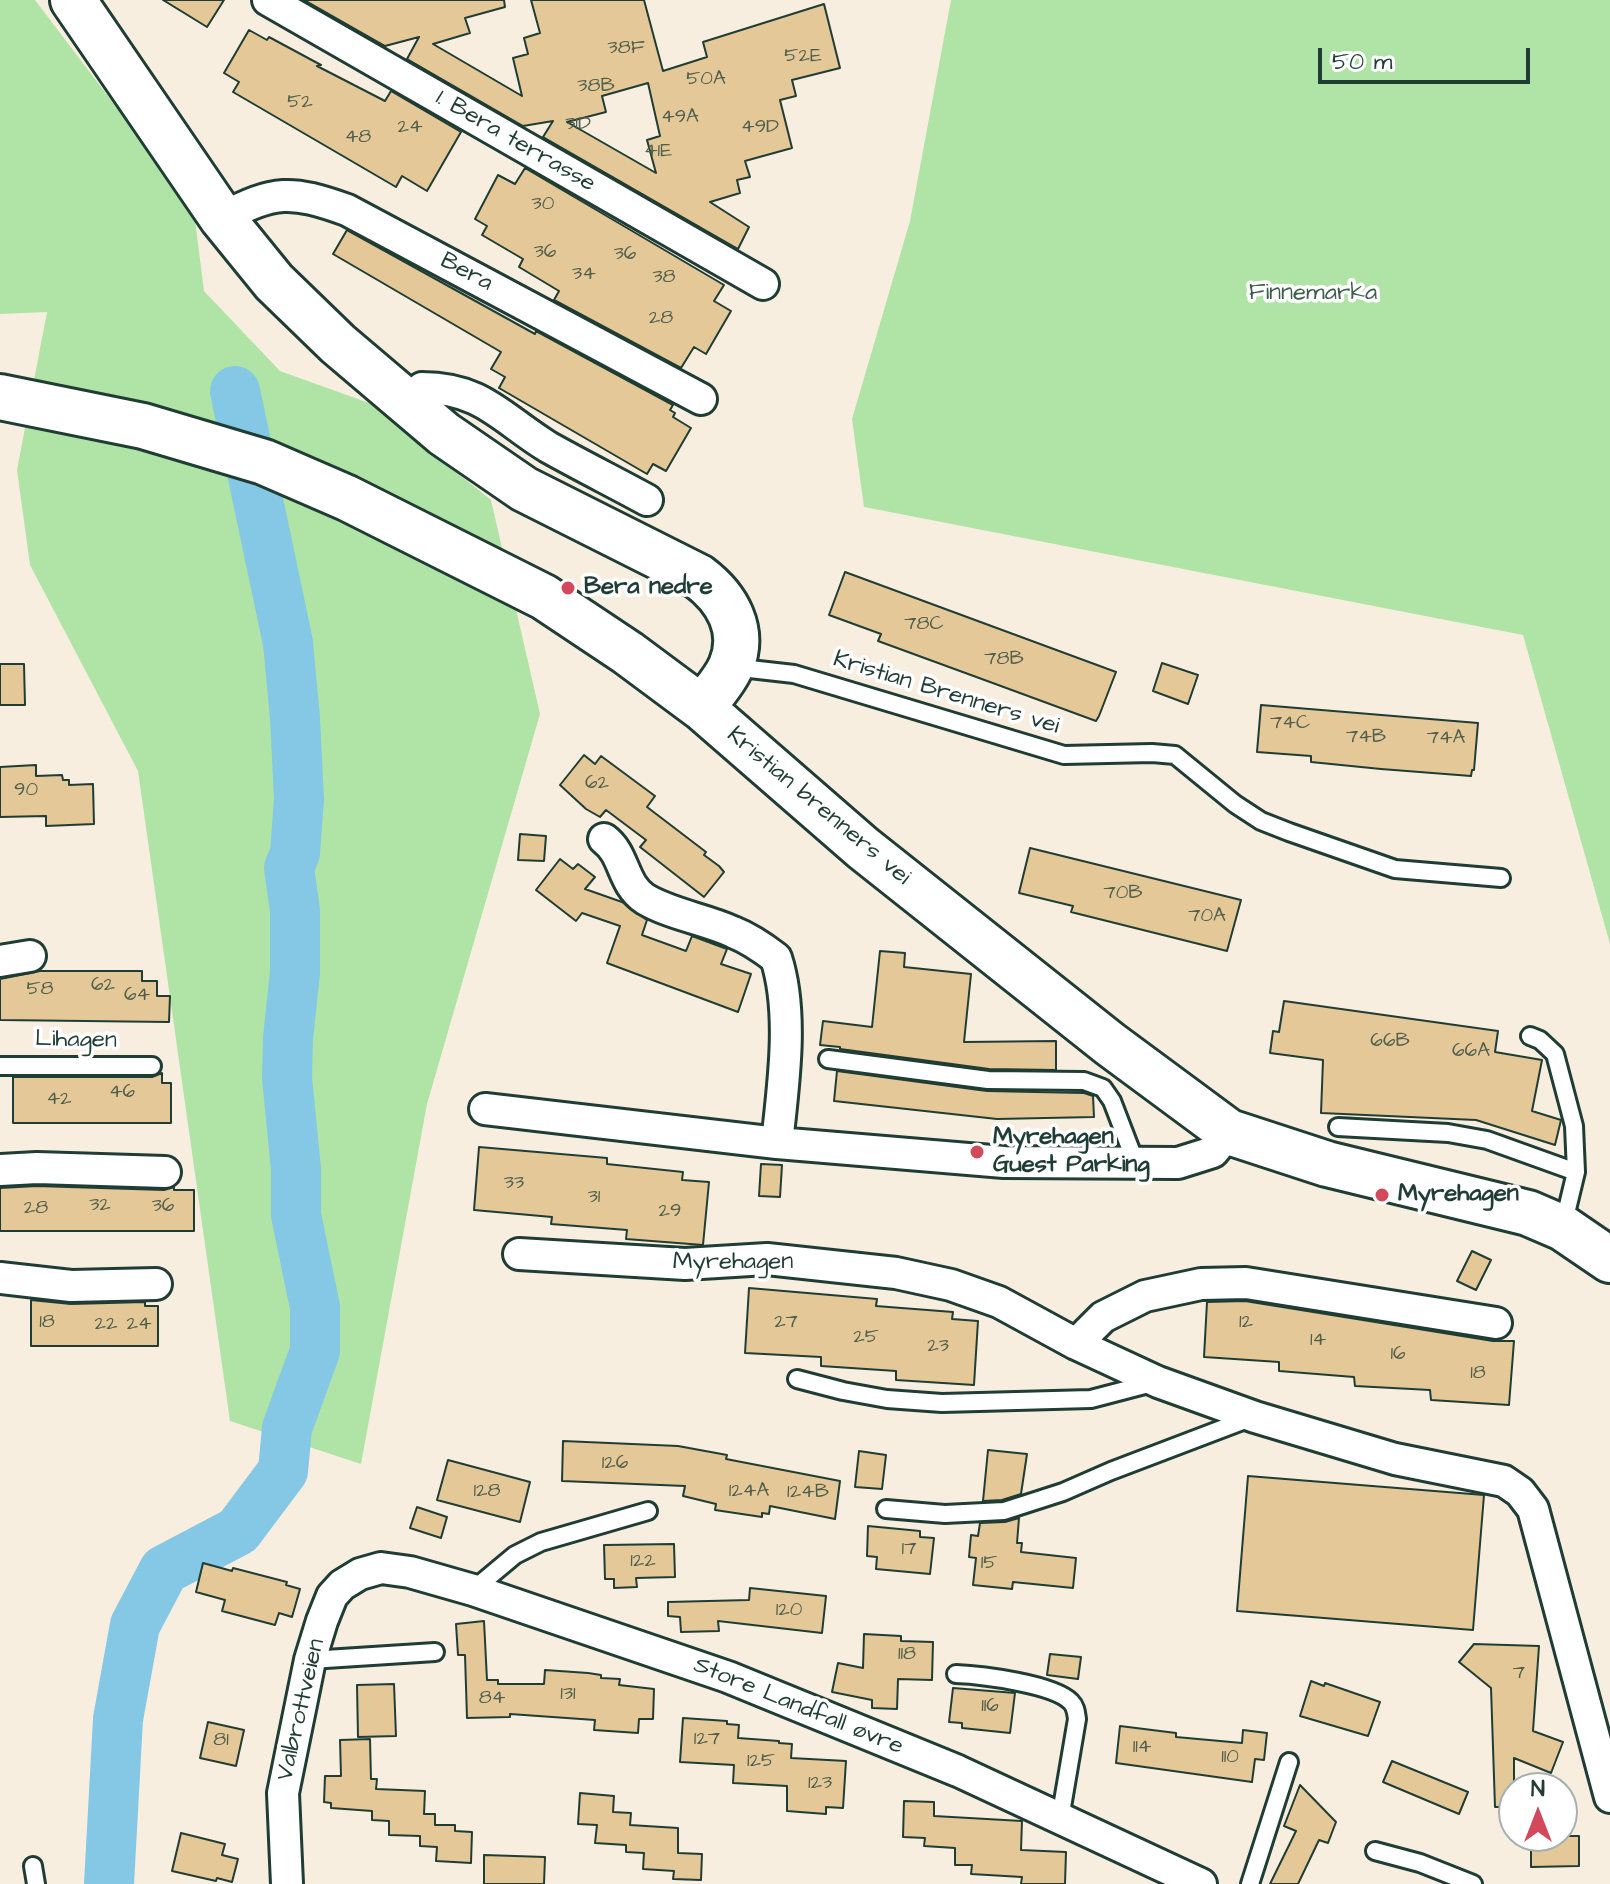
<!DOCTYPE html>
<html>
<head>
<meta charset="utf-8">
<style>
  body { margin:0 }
  #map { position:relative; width:1610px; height:1884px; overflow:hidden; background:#f7eee0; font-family:"Architects Daughter",sans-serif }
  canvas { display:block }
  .north { position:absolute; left:1498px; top:1772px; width:80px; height:80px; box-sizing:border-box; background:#fff; border:2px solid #a5b1ae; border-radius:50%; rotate:0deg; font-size:22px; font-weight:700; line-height:32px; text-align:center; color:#1f3d34 }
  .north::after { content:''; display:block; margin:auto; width:28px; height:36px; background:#d1495b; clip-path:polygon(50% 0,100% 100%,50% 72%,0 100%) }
  .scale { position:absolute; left:1318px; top:48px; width:212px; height:36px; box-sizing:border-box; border:4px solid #1f3d34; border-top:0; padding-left:10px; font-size:24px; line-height:28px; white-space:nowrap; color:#1f3d34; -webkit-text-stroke:6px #fff; paint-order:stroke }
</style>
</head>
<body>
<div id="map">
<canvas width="1610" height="1884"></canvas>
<div class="north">N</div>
<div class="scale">50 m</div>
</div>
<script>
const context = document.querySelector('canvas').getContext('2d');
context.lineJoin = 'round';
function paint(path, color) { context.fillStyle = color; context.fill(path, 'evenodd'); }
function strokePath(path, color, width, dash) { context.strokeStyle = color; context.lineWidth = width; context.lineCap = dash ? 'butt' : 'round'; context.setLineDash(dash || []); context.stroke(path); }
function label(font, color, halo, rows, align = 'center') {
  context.font = font + ' "Architects Daughter",sans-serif'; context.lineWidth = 7; context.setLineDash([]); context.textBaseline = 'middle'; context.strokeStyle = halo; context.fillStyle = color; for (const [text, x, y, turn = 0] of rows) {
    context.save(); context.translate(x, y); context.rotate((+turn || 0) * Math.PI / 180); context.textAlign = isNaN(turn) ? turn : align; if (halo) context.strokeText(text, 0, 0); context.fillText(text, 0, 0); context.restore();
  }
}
paint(new Path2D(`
  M0,0h35l101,133 59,87 9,71 76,80 89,32 122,97 49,214 -113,390 -66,360 -131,-43 -92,-650 -108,-206 -13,-95 30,-158 -47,2z
  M951,0h659v944l-87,-309 -659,-128 -12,-88 58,-198z`), '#b0e4a6');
strokePath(new Path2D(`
  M109,1884l9,-165 17,-94 29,-55 74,-39 45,-60 4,-43 28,-77v-44l-19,-92v-46l-9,-91 1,-40 7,-65v-63l-6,-42 6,-15 4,-54 -4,-81 -7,-75 -53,-252`), '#84c8e5', 50);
const building = new Path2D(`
  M163,0h61l-17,27z
  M304,0h200l1,7 -40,11 5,15 -37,11 89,52 -9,-38 15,-4 -4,-16 16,-5 -9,-33h113l19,71 44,-14 -4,-15 121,-38 16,64 -48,12 4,16 -16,4 12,48 -47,13 5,16 -13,3 3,13 -30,9 39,25 -11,22 -195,-112 10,-16 -30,5 -116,-67 12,-22 -34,9zM648,83l12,53 -13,4 9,33 -89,-51 39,-10 -4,-16z
  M249,30l18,10 2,-3 52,28 -4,1 68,35 6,-10 70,41 -34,59 -25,-15 -6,11 -163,-95 6,-10 -15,-9z
  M525,168l199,117 -10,16 17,10 -25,43 -12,-7 -13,21 -127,-68 5,-9 -40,-24 4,-8 -41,-24 5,-9 -12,-7 23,-44 17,9z
  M347,230l188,104 1,-3 137,74 -3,5 5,3 -2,4 18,11 -25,43 -13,-7 -6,10 -148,-86 6,-11 -14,-8 10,-17 -168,-98z
  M845,572l271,100 -17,44 -3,5 -106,-39 -112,-41 3,-7 -52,-19z
  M1162,663l36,12 -10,29 -35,-13z
  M0,664h24l1,41h-25z
  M1261,705l217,18 -4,47h-2l-1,6 -90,-7 -70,-7v-6l-54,-4z
  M584,755l11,9 6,-8 54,40 -8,11 59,45 -2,3 15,11 5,6 -20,25 -64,-50 6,-7 -40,-30 -6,7 -14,-8 -26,-24z
  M36,765v11l26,-1 1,5h6v5l24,-1 1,40 -48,2v-10l-46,1v-50z
  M520,834l26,2 -2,25 -26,-1z
  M1030,848l211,52 -14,51 -156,-39 2,-6 -54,-13z
  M560,859l13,10 5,-5 17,13 -10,12 37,13 25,18 -5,15 44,16 6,-15 35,13 -6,15 30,10 -13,38 -131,-49 13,-37 -38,-13 -6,8 -40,-31z
  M880,951l25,2 -1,14 67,7 -7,68 92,-1v29l-67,-1 -149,-20v-2l-20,-2 3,-24 49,6z
  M40,971h102v10h15v15h13l-1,26 -169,-2v-41z
  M1284,1001l214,30 -3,21 47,8 -10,51 29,9 -6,25 -79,-25 -155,-7 2,-53 -53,-7 3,-22 6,1z
  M837,1071l150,20 97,2 9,3 1,21 -97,2 -163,-18z
  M162,1073v10h9v40h-158v-46h139z
  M479,1147l128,11v6l76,8 -1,8 27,2 -6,63 -77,-6 1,-9 -76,-6 1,-7 -78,-7z
  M761,1164l21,1 -2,32 -21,-1z
  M37,1186l127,4 10,-3v3h20v41h-194v-43z
  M1472,1251l19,9 -15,30 -19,-9z
  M749,1288l128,11 -1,7 77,6 -1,7 26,2 -4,64 -78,-5v-9l-75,-5v-9l-76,-4z
  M31,1300l40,4 74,-2v4h13v40h-127z
  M1245,1301l248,40h21l-5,64 -78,-5 -1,-10 -75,-4 -1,-9 -75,-6v-9l-75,-5 3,-55z
  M563,1441l115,5 49,9 -1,4 114,22 -5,38 -65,-13 -1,8 -7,-1v4l-47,-7 1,-6 -33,-8 2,-10 -123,-5z
  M988,1450l39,4 -6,40 -19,6 -19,1z
  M859,1451l27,4 -4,34 -27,-2z
  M448,1460l82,22 -10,40 -83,-22z
  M1248,1476l236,19 -11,135 -236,-19z
  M417,1507l30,10 -6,21 -31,-10z
  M1019,1518l-2,25h5l-1,9 55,6 -3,30 -60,-6 -1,7 -39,-4 3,-27 -7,-1 2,-22 7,1 2,-13 25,-1z
  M868,1526l52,5v6l14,1 -4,36 -54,-5 1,-12 -10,-1z
  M674,1544l1,33 -39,1 1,9 -23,1v-9h-9l-1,-34z
  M203,1563l29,8 1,-3 54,14 -1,3 14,4 -8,28 -13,-4 -4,12 -53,-14 3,-11 -29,-8z
  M750,1588l76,8 -4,37 -104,-12 1,10 -38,1 -1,-15 -12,-1v-14l81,-2z
  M484,1621l3,59h11v4h46l1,-14 43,3 13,2v3l19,1 -1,6 35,4 -1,30h-14l-1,14 -44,-3 1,-10 -85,-6v3l-43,1 -2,-63h-7l-2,-31z
  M864,1634l37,2v5l32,1 -1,38 -34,-1 -1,30 -25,-1v-8l-40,-8 6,-29 25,5z
  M1474,1644l65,2 -6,85 30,11 -12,31 -37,-15v49h-19l-4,-119 -32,-26z
  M1050,1654l31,3 -3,22 -31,-4z
  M1311,1681l13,5 1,-3 55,19 -12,34 -68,-20z
  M394,1684l2,52 -38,1 -1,-52z
  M953,1688l62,5 -5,40 -48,-5v-5l-13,-1z
  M683,1718l44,3v3l12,1 -1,13 41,3v2l13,1 -1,14 55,3 -3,47 -17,-1v7l-39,-3v-25l-54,-3 1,-18 -54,-3z
  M208,1722l36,8 -8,36 -36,-8z
  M1120,1726l56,7v4l66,6 1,-13 24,3 -3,27 -9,-1 -3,23 -136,-19z
  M370,1739l1,40h6l-1,10 49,2 -1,23h11v11h20v6l17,1 -1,31 -35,-2 1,-14 -17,-1v-10l-31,-1v-14l-17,-1v-9l-41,-3v-5l-7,-1 1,-26h16l-1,-36z
  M1392,1761l76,31 -9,22 -76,-32z
  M1300,1785l36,37 -8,21 -9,-3 -21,44h-28l26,-53 -12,-5z
  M580,1793l34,3 -1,16 18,1 -1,12 48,3v25l24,1 -1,26 -28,-1 1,-8 -31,-2 1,-16 -18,-1v-7l-31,-2 2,-18 -19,-1z
  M904,1801l30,1v14l88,5 -1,29 45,2 -1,32h-44l1,-7 -51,-3 1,-9h-17v-17l-31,-2 1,-8 -22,-1z
  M181,1833l44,11 -3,11 16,4 -6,23 -15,-4 -1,3 -44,-10z
  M1531,1836h48v30l-48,1z
  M484,1855l61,2 -1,27h-60z`);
paint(building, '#e5c898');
strokePath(building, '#1f3d34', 2);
const lane = new Path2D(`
  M732,667l62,7 270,81 88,-2 23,2 60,49 26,17 28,11 106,37 106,9
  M1530,1036l10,4 15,14 19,72 2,46 -13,54
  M828,1059l160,21 96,1 19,7 9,13 23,60
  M0,1066h152
  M1338,1127l110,6 39,7 89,32
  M797,1379l46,12 44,8 55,4 149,-4 65,-17
  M886,1509l59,5 59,-3 59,-19 48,-21 142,-54
  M473,1590l42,-35 26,-13 107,-31
  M310,1660l125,-8
  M956,1674c25,1 98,10 115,28 5,5 5,11 6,17l-17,100
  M1375,1851l45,12 53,21
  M33,1866l3,18
  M1250,1884l39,-122`);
const street = new Path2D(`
  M268,0l495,284
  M222,218c53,-28 69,-28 125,-8l354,189
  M407,404l15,-16c60,0 79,30 126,59 32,18 66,35 99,53
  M604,839c21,15 18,45 41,60 27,16 60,20 88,33 15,6 30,16 43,26 18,55 7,129 1,185
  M0,961l30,-5
  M485,1109l292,34 227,19 174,1 35,-11 16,-20
  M0,1170l37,-2 128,4
  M519,1254l166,10 82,-5 129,14 55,12 48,17 77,42 82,38 97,35 140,42 109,22 16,11 13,17 77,288
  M0,1278l71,8 85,-2
  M1076,1344l27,-27 42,-21 56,-12 45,-1 250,40
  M287,1884l-4,-91 27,-133 12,-39 10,-25 10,-11 18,-11 21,-6 29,4 63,18 255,87 230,94 243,113`);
const secondary = new Path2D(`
  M73,0l149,218 52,64 64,62 106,90 80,55 175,88c28,21 47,53 32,89 -6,15 -20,29 -29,42
  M0,397l143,29 121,36 83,36 197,99 84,56 74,55 161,140 247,196 119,88 98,32 201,49 35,15 47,32`);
strokePath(lane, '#1f3d34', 22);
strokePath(street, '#1f3d34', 36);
strokePath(secondary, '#1f3d34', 50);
strokePath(lane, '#fff', 16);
strokePath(street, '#fff', 30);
strokePath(secondary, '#fff', 44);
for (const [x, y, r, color] of [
  [568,588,8,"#d1495b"],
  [977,1152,8,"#d1495b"],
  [1382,1195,8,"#d1495b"]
]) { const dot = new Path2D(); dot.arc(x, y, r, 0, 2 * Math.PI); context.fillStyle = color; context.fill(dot); strokePath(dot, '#fff', 3); }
label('20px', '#50604d', null, [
  ["38F",626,49],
  ["52E",803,57],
  ["50A",706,80],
  ["38B",596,87],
  ["52",300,103],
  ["49A",680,118],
  ["31D",578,125],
  ["24",410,128],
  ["49D",760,128],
  ["48",358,138],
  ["41E",658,152],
  ["30",543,205],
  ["36",545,253],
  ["36",625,255],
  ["34",584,275],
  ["38",664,278],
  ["28",661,319],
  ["78C",924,625],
  ["78B",1004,660],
  ["74C",1290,724],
  ["74B",1366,738],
  ["74A",1446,739],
  ["62",597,784],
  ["90",26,791],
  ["70B",1123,894],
  ["70A",1207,917],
  ["62",103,986],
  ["58",40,990],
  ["64",137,996],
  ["66B",1390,1042],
  ["66A",1471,1052],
  ["46",122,1093],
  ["42",59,1100],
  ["33",514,1184],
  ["31",594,1198],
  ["32",100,1206],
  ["36",163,1207],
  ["28",36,1209],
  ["29",670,1212],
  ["18",47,1323],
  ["27",786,1323],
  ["12",1246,1323],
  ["22",106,1325],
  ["24",139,1325],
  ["25",866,1338],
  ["14",1318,1341],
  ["23",938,1347],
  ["16",1398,1355],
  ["18",1478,1374],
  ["126",615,1464],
  ["128",487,1492],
  ["124A",749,1492],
  ["124B",808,1493],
  ["17",909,1550],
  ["122",643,1562],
  ["15",989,1564],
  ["120",789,1611],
  ["118",907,1655],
  ["7",1519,1674],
  ["131",568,1695],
  ["84",492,1699],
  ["116",990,1707],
  ["127",707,1740],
  ["81",221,1741],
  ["114",1142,1748],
  ["110",1230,1758],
  ["125",761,1762],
  ["123",820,1784]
]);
label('24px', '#1f3d34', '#fff', [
  ["1. Bera terrasse",515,142,30],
  ["Bera",466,273,28],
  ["Kristian Brenners vei",946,694,17],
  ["Kristian brenners vei",818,807,40],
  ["Lihagen",76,1041,1],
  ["Myrehagen",733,1263],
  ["Store Landfall øvre",798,1707,22],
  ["Valbrottveien",302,1710,-77]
]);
label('24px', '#3c5e4b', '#fff', [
  ["Finnemarka",1313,294]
]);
label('bold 24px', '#1f3d34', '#fff', [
  ["Bera nedre",584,588],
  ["Myrehagen",993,1138],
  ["Guest Parking",993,1166],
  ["Myrehagen",1398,1195]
], 'left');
</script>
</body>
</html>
